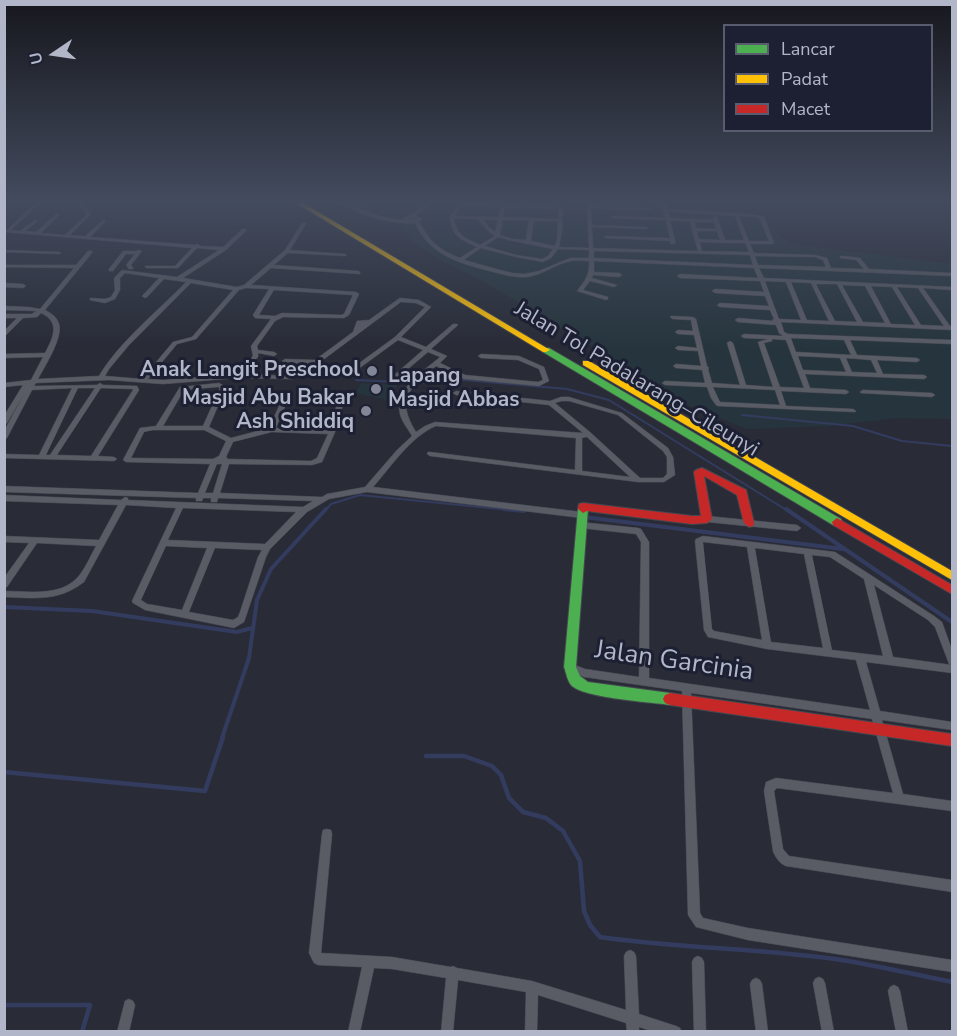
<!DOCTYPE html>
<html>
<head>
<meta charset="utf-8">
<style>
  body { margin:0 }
  #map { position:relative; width:957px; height:1036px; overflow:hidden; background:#292c37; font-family:"Nunito Sans",sans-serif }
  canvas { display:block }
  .frame { position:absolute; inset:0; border:6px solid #b2b6c9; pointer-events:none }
  .legend { position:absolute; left:723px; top:24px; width:210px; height:108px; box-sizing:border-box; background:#1c2032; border:2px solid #585c6e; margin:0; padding:8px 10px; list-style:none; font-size:18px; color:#b2b6c9 }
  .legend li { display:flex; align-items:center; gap:12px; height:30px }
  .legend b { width:30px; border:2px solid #585c6e }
  .north { position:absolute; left:24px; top:24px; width:60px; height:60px; -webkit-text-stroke:4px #1c2032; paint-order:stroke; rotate:257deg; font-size:16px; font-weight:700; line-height:24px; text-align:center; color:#b2b6c9 }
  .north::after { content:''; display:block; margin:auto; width:21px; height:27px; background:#b2b6c9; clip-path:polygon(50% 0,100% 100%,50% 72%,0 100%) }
</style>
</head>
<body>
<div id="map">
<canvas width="957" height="1036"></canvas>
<div class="frame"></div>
<ul class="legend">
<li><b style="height:8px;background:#4caf50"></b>Lancar</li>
<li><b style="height:8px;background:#ffc107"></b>Padat</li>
<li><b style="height:8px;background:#c62828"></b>Macet</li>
</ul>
<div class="north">U</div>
</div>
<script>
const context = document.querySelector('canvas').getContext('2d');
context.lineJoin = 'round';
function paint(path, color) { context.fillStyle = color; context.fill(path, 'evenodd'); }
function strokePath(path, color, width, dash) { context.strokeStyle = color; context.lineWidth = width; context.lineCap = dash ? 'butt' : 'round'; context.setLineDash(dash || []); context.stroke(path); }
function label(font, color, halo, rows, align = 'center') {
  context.font = font + ' "Nunito Sans",sans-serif'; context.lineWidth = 6; context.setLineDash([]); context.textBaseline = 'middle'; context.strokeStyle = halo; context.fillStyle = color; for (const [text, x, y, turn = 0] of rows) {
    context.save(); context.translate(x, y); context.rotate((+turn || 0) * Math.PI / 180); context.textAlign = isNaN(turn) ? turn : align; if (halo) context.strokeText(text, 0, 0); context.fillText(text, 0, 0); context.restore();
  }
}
paint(new Path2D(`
  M335,203h333l1,3 72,5 24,5 13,18 13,10 161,20v155l-54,-1 -71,8 -80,3 -59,-24 -207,-125 -37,-18 -33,-21 -7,-15h-21z
  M361,383l36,2 -9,15 -32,-7z`), '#26353d');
strokePath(new Path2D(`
  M356,380l86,4 11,-5 114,10 42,11 179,111
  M742,415l111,11 49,15 50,5
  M325,511l6,-7 29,-9 160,16`), '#333c5f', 2);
strokePath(new Path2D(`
  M504,509l20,2
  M786,509l166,113
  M584,517l259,32
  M4,607l88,4 145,21 15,-4
  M222,738l27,-80 8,-58 14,-31 55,-60`), '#333c5f', 4);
strokePath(new Path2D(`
  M426,756h38l28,10 9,9 8,23 14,14 23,6 17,13 17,30 4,50 6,14 10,12c82,12 166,11 248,24 35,6 69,14 104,21
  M4,772l201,19 18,-54
  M4,1005h86l-8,27`), '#333c5f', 4.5);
const street = new Path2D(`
  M35,203h5l-29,27 9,1 15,-11h2v2l-12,9 11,1 21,-19h2v2l-18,18 24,2 22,-21 -9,-11h4l9,11 -21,21 15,1 18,-16h2v2l-15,15 105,8 3,-1 2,2 23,1 19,-18h4v2l-20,19 -43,28 54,9 7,-2 41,-35 17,-27h4v1l-16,26 54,4h2v2l-58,-3 -14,12 84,6 2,1v2l-89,-6 -20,17 105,7 3,2 -10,21 -5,3 -61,-1 -8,4 -18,25 1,4 16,2 3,2 -3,2 -16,-3v4l-16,17 49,2 2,1v2l-56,-1 -74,6 -54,-4 -73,3 -2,3 63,-1 3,-2 3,2 34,1 2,4 -41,66 16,1 3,2 -3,2 -110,-3v-4l35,1 33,-67 -40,2 -25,48 -3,2v-9l20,-37 -17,29 -3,2v-9l19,-31 -19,2v-4l27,-3 12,-23 -39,1v-4l41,-1c8,-15 16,-31 -4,-40l-4,4 -14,1 -19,19v-6l13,-13h-13v-4h28l4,-3 -32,-1v-4l24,1 12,2 34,-41 -70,-1v-2h72l12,-14h4v2l-47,57c6,3 12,7 14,14 4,14 -14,42 -21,55l61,-3c20,-34 59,-65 87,-94l-22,-3 -17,18 -2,1 -3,-2 1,-1 16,-17 -34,-5 -5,5v12l-5,9 -10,4 -15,-3v-2l15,1 6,-2 4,-7 -1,-12 8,-8 55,7 42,-27 -22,-2 -19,20h-31l-2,-1v-1h30l17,-18 -188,-16v-2h3zM191,283l42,7 -41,47 -19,5 -31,37 -37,-3 4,-7 20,-24zM246,288l23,1 -16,26 2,3 16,1 -20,27 2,10 -18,18 -72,6 -15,-1 29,-35 19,-5 43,-49zM274,290l79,5 -9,19 -3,1 -59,-2 -7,3 -16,-1zM78,388h17l-45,67h-4zM101,388l32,1v1l-42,66 -34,-1z
  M340,203h6l7,4 8,-4h6l-10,5 26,9 18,3 8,-5h3l14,-12h5l-15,13 6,3 -3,2c10,20 20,29 41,37l17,-11c-17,-8 -25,-10 -27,-30l10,-14 42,1v-1h4v1l57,3 -1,24 -3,16 30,1 -2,-45h4v3l59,2 2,1 -2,1 -59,-2 1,17 54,2 2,1 -2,1 -54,-2 1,21 105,3 -6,-21 -1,-1 1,-1 -2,-7h-20l5,19v3l-2,1h-2l-1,-3 -64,-3 -2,-1 2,-1 64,2 -4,-18 -53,-2 -2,-1 2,-1 52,2 -3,-15h4l1,6 67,4 2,-1 2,1 20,2 6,2 10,26 -2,1h-22l4,9 61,2 12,3 4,10 33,1 -8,-9 -16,-2v-2h2l18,2 9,11 83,4v3l-193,-8 5,10 188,9v3l-29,-2 27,38h2v4l-171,-8 3,10 4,2 164,6v4l-102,-4 7,15 60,3 3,2 -3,2 -40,-2 6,14 41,1 3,2 -3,2 -119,-5 5,14 36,2 3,2 -3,2 -65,-3 5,15 67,3 3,2 -1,1 -137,-6 -2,-1 -5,-7 -4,-11 -42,-2 -3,-2 3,-2 40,2 -3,-13 -26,-2 -3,-2 3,-2 25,2 -3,-15 -20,-1 -3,-2 3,-2 19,2 -3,-13 -16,-1 -3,-2 3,-2 15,1 -2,-11 -18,-1 -3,-2 1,-1 22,1 3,2 11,47 2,2 -1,1 4,14 28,2 -13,-42 3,-2 3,2 13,42 27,2 -15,-45 10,-3 -24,-1 -3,-2 3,-2 39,2 -4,-3 -3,-8 -38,-3 -3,-2 3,-2 35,3 -1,-1 2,-1 -4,-9 -50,-3 -3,-2 3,-2 49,3 -4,-10 -50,-3 -3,-2 3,-2 49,3 -4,-11 -80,-3 -3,-2 3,-2 78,4 -4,-10 -160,-7v11l25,1 3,2 -3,2 -26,-2 -1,3 25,7 -3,2 -24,-6 -7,9 25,7v2l-2,1 -29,-9c8,-10 13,-17 12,-30 -6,0 -12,-1 -18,0 -16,3 -28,14 -44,16 -13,1 -26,-3 -37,-6 -32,-8 -60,-16 -75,-48 -23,2 -56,-8 -75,-20zM462,205l39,2 -2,10 -44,-1zM505,207l54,2 -1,10 -55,-2zM668,211l67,5 9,24h-19l-8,-23h-4v3l-43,-2zM739,216l18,1 3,2 9,22h-20zM411,218l5,1 -10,1zM454,218l24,1 9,11 8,6 -15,9c-15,-7 -23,-9 -26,-27zM483,219l15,1 -3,12 -5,-4zM503,220h26l-3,20 -13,-1 -13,-4zM534,221h24l-1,18 -2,7 -24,-5zM695,222h19l2,7 -20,-1zM697,231h20l3,9 -21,-1zM498,237l15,4 40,8 -5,7 -6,3 -26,-4 -31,-9zM700,242l23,1h22l4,9 -47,-1zM481,248l35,9 27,5 8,-4 7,-9 31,1v8h-19l-31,13 -15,3 -12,-1 -16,-4 -32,-9zM594,251l156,4 3,10 -159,-7zM755,256l60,1 8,3 3,7 -68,-2zM765,281l21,1 15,38 -22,-1zM791,282l20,1 18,38 -22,-1zM816,284h21l20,38 -22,-1zM842,285l23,1 20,37 -22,-1zM871,286l21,1 23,38 -24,-1zM897,287l21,1 26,38 -23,-1zM791,338l53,2 7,15 -55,-3zM772,339l14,1 18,48 -24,-1 -16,-44 8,-2zM798,356l42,2 6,14 -43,-2zM846,358l25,2 6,13 -25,-1zM713,387l62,3 5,15 -60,-3z
  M4,250l55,2 2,1 -2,1 -55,-2z
  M138,250l4,1 -11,14 2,3v1h-4l-3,-4 9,-11h-9l-13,17h-4v-2l14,-18h14z
  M4,283l19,1 3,2 -3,2 -19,-1z
  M400,298l19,2 12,7 -30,30 25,10 27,-23h4l1,1 -27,24 16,7 -7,7 25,12 73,7 5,-2 -4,-11 -21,-9 -37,-2 -3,-2 3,-2 38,2 25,11 5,14 -10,5 -75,-7 -28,-13c-26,22 -41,32 -20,66l9,-6 10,-4 148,11 -34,-28 -93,-10 -3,-2 3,-2 94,10 11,-4h8l53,16 46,35 5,9 2,18 -11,7h-26l-208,-26 -3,-2 1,-2h2l145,18 1,-32 -140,-12c-25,10 -45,41 -63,61l209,25 3,1 1,2 -1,2 -3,1 -215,-26 -38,7 -22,13 -37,37 -4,8 -21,62 -1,3 -10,6 -89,-18 -12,-7 -1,-2 44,-93 -50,-3 -42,77c-26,20 -49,16 -80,15v-6c24,0 55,6 73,-13 7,-7 14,-23 19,-32l-59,-3 -30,44 -3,1v-10l25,-35 -25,-1v-6l95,4 19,-35 -114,-4v-6l117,5 4,-3 3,1v2l175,7 10,-6 -95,-3 -1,4h-6v-4h-8l-1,3h-6v-3l-192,-6v-6l194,7 12,-29 -84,-2 -3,-2 17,-32 16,-2 24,-39 39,-4 7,4 -17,40 22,11 38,-10 11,-24 3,-2 3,2 -10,24 53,2 9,-29 3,-2 3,2 -9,31 -13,30 -10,3 -83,-1 -9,29 102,4 5,-3 38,-7 32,-37 15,-14c-4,-7 -10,-14 -12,-22 -6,-26 24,-43 40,-57l-12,-5 -32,27 -2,1 -3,-2 1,-1 31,-27 -25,-10 -48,35 -34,1 -2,-1 -3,-5 2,-6 -28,-1 -3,-2 3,-2 30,1 38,-28 4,-11 12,-1zM401,302l15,1 9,4 -30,30 -48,35h-29l-1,-2 2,-7zM218,387l2,1 -17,38h-40l21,-36zM562,401h7l49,14 45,36 4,6v17l-4,4h-23l-49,-45 -36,-30zM153,430h51l22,11 -7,15 -6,3 -82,-1 13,-26zM272,432l56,2 -11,24 -6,3 -83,-2 -2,-2 7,-15zM587,437l43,40 -48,-6v-33zM217,464h5l-9,29h-8zM183,508l113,4 -31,32 -97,-4zM166,546l41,2 -25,62 -35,-6 -6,-4zM215,548l47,2 -4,7 -18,55 -2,5 -5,3 -44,-8z
  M863,390l69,3 3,2 -3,2 -71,-4 -1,-1z
  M707,516l90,9 4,3 -4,3 -90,-9 -4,-3z
  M580,522l58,6 3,1 8,13v136l221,32 -14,-50 -89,-11 -59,-12 -4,-7 -9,-89 1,-2 7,-3 132,16 99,64 8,6 10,28v15l-3,-1 -1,-3 -13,-34 -7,-7 -54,-35 19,72 59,8v8l-86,-11 14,49 72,11v8l-70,-10 21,74 49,7v10l-175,-23 -3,3 9,58 6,7 163,24v12l-166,-26c-6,-2 -11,-9 -13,-15l-9,-60 2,-9 10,-4 117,15 -21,-74 -181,-26 9,220 3,5 45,10 204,32v12l-204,-32 -52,-13 -8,-12 -6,-224 -98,-14 -17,-7 -2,-3 2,-3 3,-1 15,6 54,8 2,-135 -5,-8 -56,-6 -4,-3zM703,542l44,5 15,93 -48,-9 -2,-2zM755,548l49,6 19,94 -52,-6zM812,555l18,2 34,22 19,77 -51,-6z
  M327,829l4,1 1,4 -11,119 71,4 59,10 2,-1 4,2 75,13 94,29 -2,-54 2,-4 4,-2 4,2 2,4 3,58 37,12 4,2 2,4h-28l-15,-5v5h-12l-1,-9 -88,-28 -1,37h-12l1,-40 -68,-12 -5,52h-12l5,-54 -54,-9 -18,-1 -14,64h-12l14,-65 -44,-2 -4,-2 -5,-10 13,-119 1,-4z
  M698,956l4,2 2,4 2,70h-12l-2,-70 2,-4z
  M819,977l4,2 2,4 9,49h-12l-9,-49 2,-4z
  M756,978l4,2 2,4 6,48h-12l-6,-48 2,-4z
  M894,985l4,2 2,4 8,41h-12l-8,-41 2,-4z
  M129,999l4,2 2,4 -6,27h-12l8,-31z`);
const fast = new Path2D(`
  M543,348h6l292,171 1,3 -1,3h-8l-290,-173z
  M583,505l5,4 -12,158 4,9 8,6 82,11 5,2 2,4 -2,4 -5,2c-20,-3 -87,-7 -99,-20 -4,-5 -5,-13 -7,-18l14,-158z`);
const slow = new Path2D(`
  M296,203h7l247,147 -4,2h-3z
  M583,361h6l363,210v9l-369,-215z`);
const jam = new Path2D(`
  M702,468l44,22 8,33 -1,3 -4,1 -5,-4 -7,-28 -33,-19 8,43 -5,4 -15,1 -105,-13 -4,2 -5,-4 1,-5 4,-1 109,13h9l-7,-44 2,-2z
  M837,518l115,67v9l-119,-69 -1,-3z
  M670,693l282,41v12l-282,-41 -5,-2 -2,-4 2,-4z`);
strokePath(street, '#454850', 1);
strokePath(fast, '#454850', 2);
strokePath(slow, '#454850', 2);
strokePath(jam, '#454850', 2);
paint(street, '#595b65');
paint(fast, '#4caf50');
paint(slow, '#ffc107');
paint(jam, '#c62828');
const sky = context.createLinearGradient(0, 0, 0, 348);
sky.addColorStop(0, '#17181e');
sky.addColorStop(0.58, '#434b5e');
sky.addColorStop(1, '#434b5e00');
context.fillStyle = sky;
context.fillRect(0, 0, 957, 348);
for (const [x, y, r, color] of [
  [372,371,6,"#828696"],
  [376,389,6,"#828696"],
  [366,411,6,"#828696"]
]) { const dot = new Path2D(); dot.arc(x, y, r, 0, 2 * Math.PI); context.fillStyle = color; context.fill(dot); strokePath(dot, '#1c2032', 2); }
label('bold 21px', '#b2b6c9', '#1c2032', [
  ["Anak Langit Preschool",360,371],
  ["Lapang",388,377,"left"],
  ["Masjid Abbas",388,401,"left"],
  ["Masjid Abu Bakar",354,399],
  ["Ash Shiddiq",354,423]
], 'right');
label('21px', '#b2b6c9', '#1c2032', [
  ["Jalan Tol Padalarang–Cileunyi",636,380,31]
]);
label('26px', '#b2b6c9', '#1c2032', [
  ["Jalan Garcinia",674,662,8]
]);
</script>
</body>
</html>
